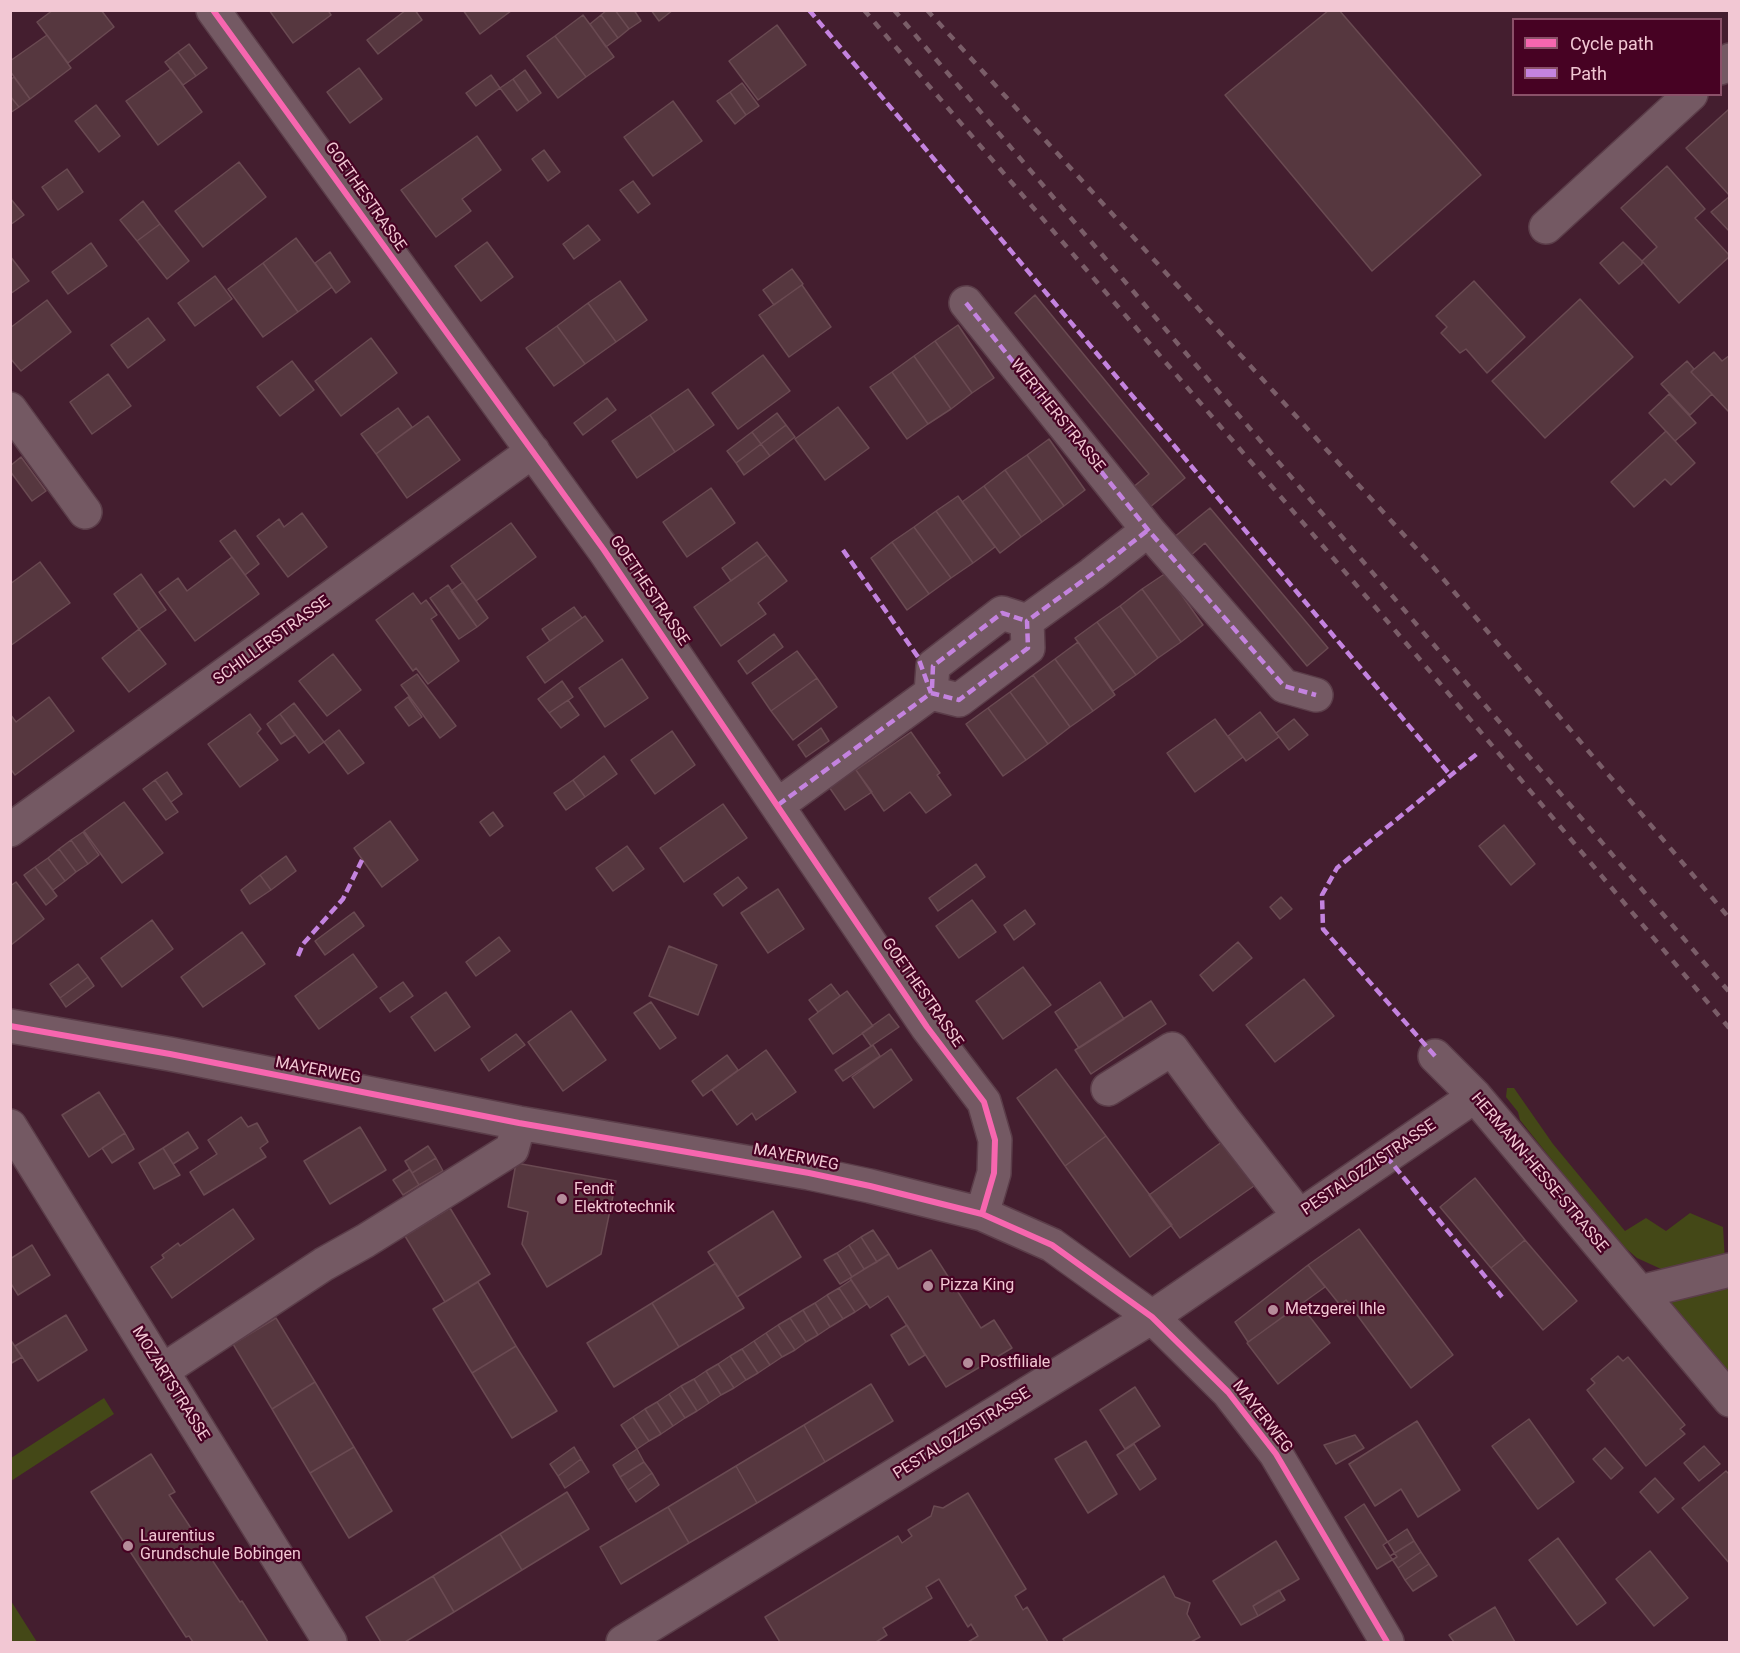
<!DOCTYPE html>
<html>
<head>
<meta charset="utf-8">
<style>
  body { margin:0 }
  #map { position:relative; width:1740px; height:1653px; overflow:hidden; background:#441e2f; font-family:Roboto,sans-serif }
  canvas { display:block }
  .frame { position:absolute; inset:0; border:12px solid #f2c7d3; pointer-events:none }
  .legend { position:absolute; left:1512px; top:18px; width:210px; height:78px; box-sizing:border-box; background:#470223; border:2px solid #8b5169; margin:0; padding:8px 10px; list-style:none; font-size:18px; color:#f2c7d3 }
  .legend li { display:flex; align-items:center; gap:12px; height:30px }
  .legend b { width:30px; border:2px solid #8b5169 }
</style>
</head>
<body>
<div id="map">
<canvas width="1740" height="1653"></canvas>
<div class="frame"></div>
<ul class="legend">
<li><b style="height:8px;background:#f766af"></b>Cycle path</li>
<li><b style="height:8px;background:#c483df"></b>Path</li>
</ul>
</div>
<script>
const context = document.querySelector('canvas').getContext('2d');
context.lineJoin = 'round';
function paint(path, color) { context.fillStyle = color; context.fill(path, 'evenodd'); }
function strokePath(path, color, width, dash) { context.strokeStyle = color; context.lineWidth = width; context.lineCap = dash ? 'butt' : 'round'; context.setLineDash(dash || []); context.stroke(path); }
function label(font, color, halo, rows, align = 'center') {
  context.font = font + ' Roboto,sans-serif'; context.lineWidth = 4.5; context.setLineDash([]); context.textBaseline = 'middle'; context.strokeStyle = halo; context.fillStyle = color; for (const [text, x, y, turn = 0] of rows) {
    context.save(); context.translate(x, y); context.rotate((+turn || 0) * Math.PI / 180); context.textAlign = isNaN(turn) ? turn : align; if (halo) context.strokeText(text, 0, 0); context.fillText(text, 0, 0); context.restore();
  }
}
paint(new Path2D(`
  M1507,1088h7l39,56 72,87 21,-13 20,13 24,-18 33,14 2,34 -53,13 -35,-16 -22,-19 -95,-119 -2,-8 -12,-15z
  M1729,1284v97l-69,-81z
  M104,1398l10,16 -103,67v-23z
  M10,1601h1l26,41h-26z`), '#444817');
const building = new Path2D(`
  M53,10h48l13,17 -46,36 -31,-41z
  M269,10h59l3,5 -38,28z
  M406,10h9l7,10 -44,34 -11,-14z
  M463,10h48v1l-31,23z
  M607,10h8l14,19 -11,9 -17,-23z
  M615,10h19l7,11 -12,8z
  M651,10h22l-14,11z
  M1329,10h10l142,165 -109,96 -147,-176z
  M583,15l31,42 -28,20 -31,-41z
  M601,15l17,23 -12,9 -16,-23z
  M777,25l29,40 -48,35 -29,-39z
  M47,35l24,33 -41,31 -20,-28v-10z
  M555,36l31,41 -28,21 -31,-42z
  M189,44l18,24 -11,8 -18,-24z
  M178,52l18,24 -13,9 -18,-23z
  M359,68l23,31 -32,24 -23,-31z
  M171,69l31,43 -44,33 -32,-44z
  M525,70l16,23 -12,9 -16,-23z
  M491,75l9,13 -24,18 -10,-13z
  M14,77l16,22 -11,8 -9,-11v-16z
  M513,79l16,23 -12,9 -17,-23z
  M742,83l17,23 -13,9 -16,-23z
  M730,92l16,23 -11,9 -18,-23z
  M10,96l9,11 -9,6z
  M673,101l29,40 -49,35 -29,-39z
  M96,105l24,31 -21,16 -24,-31z
  M1728,110l2,2v84l-44,-48z
  M477,136l24,34 -39,29 9,12 -35,26 -35,-47z
  M544,150l16,22 -12,9 -16,-22z
  M239,162l27,35 -63,50 -28,-36z
  M1667,166l38,43 -10,9 35,38 -51,47 -37,-42 15,-14 -36,-39z
  M67,169l16,23 -25,18 -16,-23z
  M633,181l17,23 -12,9 -18,-23z
  M1730,196v36l-19,-20z
  M10,198l14,17 -14,10z
  M143,201l17,23 -23,17 -17,-21z
  M160,224l29,37 -22,18 -30,-38z
  M588,225l12,15 -26,19 -11,-15z
  M296,238l36,49 -34,25 -35,-49z
  M487,242l26,35 -32,24 -26,-35z
  M1623,242l19,19v3l-23,20 -19,-21z
  M91,243l16,23 -39,28 -16,-22z
  M330,252l20,30 -14,11 -21,-30z
  M10,256l19,25 -19,13z
  M263,263l35,49 -35,25 -35,-48z
  M792,269l11,15 -29,21 -11,-15z
  M215,276l17,23 -37,27 -17,-23z
  M620,281l27,39 -31,22 -28,-39z
  M1474,281l51,56 -38,36 -21,-24 -6,4 -19,-20 6,-6 -11,-11z
  M802,285l29,42 -42,30 -30,-42z
  M1035,295l150,183 -36,30 -17,-20 17,-14 -134,-161z
  M1580,299l53,58 -88,81 -53,-57z
  M47,300l24,32 -50,39 -11,-13v-30z
  M588,303l28,39 -31,22 -28,-38z
  M148,318l17,22 -37,28 -17,-23z
  M958,325l36,53 -22,15 -37,-52z
  M557,326l28,38 -31,22 -28,-38z
  M371,338l26,35 -56,43 -26,-35z
  M935,341l37,52 -21,16 -37,-53z
  M1714,352l8,9 8,-6v55l-2,1 -37,-39z
  M763,355l27,36 -52,38 -26,-36z
  M914,356l37,53 -23,15 -36,-52z
  M292,361l22,29 -34,26 -23,-29z
  M1687,361l7,8 -3,3 21,22 -22,21 -29,-31z
  M892,372l36,52 -21,15 -37,-52z
  M108,374l23,32 -39,28 -22,-32z
  M688,389l26,36 -39,27 -25,-37z
  M1669,394l27,29 -21,18 -26,-28z
  M607,398l9,12 -33,25 -9,-12z
  M838,407l31,41 -44,32 -30,-41z
  M398,408l14,19 -36,27 -15,-20z
  M777,413l9,12 -25,19 -9,-12z
  M650,415l25,37 -38,26 -25,-37z
  M428,416l32,44 -53,38 -31,-44z
  M786,425l9,12 -25,19 -9,-12z
  M1666,431l29,32 -24,22 -6,-6 -31,28 -23,-25z
  M752,432l9,12 -25,19 -9,-12z
  M1049,439l36,51 -21,16 -37,-51z
  M761,444l9,12 -26,19 -8,-12z
  M1027,455l37,51 -22,16 -37,-52z
  M21,457l25,34 -14,10 -22,-30v-5z
  M1005,470l37,52 -21,15 -37,-51z
  M984,486l37,51 -21,16 -38,-51z
  M711,488l24,35 -48,34 -24,-35z
  M958,496l37,51 -22,16 -37,-52z
  M1210,508l118,140 -21,18 -102,-123 -16,14 -16,-19z
  M936,511l37,52 -22,15 -37,-51z
  M302,513l25,34 -39,30 -31,-41 22,-17 5,8z
  M511,523l25,34 -60,44 -25,-35z
  M914,527l37,51 -22,16 -37,-52z
  M235,530l24,34 -14,11 -25,-34z
  M757,542l10,13 -36,26 -9,-13z
  M892,542l37,52 -22,16 -36,-52z
  M767,555l20,26 -29,22 8,11 -45,32 -27,-39z
  M232,557l27,37 -64,47 -36,-49 19,-14 9,13z
  M40,562l30,41 -60,43v-62z
  M1166,573l37,52 -22,17 -39,-53z
  M141,574l25,36 -27,19 -25,-35z
  M463,582l25,36 -11,9 -26,-36z
  M448,585l29,42 -18,12 -29,-41z
  M1142,589l39,53 -23,16 -38,-52z
  M413,593l8,11 5,-4 11,15 -6,4 28,42 -31,23 -12,-16 -3,3 -37,-51z
  M1120,606l38,52 -22,17 -39,-53z
  M574,607l8,11 -32,23 -8,-12z
  M585,616l18,25 -58,42 -18,-26z
  M1097,622l39,53 -23,16 -38,-53z
  M139,629l27,35 -37,28 -27,-34z
  M774,634l9,13 -36,27 -9,-13z
  M1078,642l37,53 -22,16 -38,-52z
  M797,651l20,27 -46,33 -19,-28z
  M333,654l28,36 -34,26 -28,-35z
  M622,659l26,39 -43,29 -26,-39z
  M1055,659l38,52 -23,16 -37,-52z
  M417,674l39,52 -16,12 -39,-53z
  M1033,675l37,52 -22,17 -38,-52z
  M817,678l20,29 -44,33 -22,-29z
  M562,681l11,16 -24,16 -11,-14z
  M1010,692l38,52 -22,16 -38,-52z
  M49,697l25,34 -59,44 -5,-7v-54l6,8z
  M408,697l14,20 -13,9 -14,-19z
  M568,700l11,15 -18,13 -12,-15z
  M294,703l30,39 -15,11 -29,-39z
  M988,708l38,52 -23,16 -37,-52z
  M1260,712l19,25 -33,24 -18,-25z
  M250,714l11,15 -4,4 21,27 -38,27 -32,-43z
  M280,714l15,21 -14,9 -14,-20z
  M1215,719l28,38 -48,35 -28,-39z
  M1294,719l14,16 -19,15 -13,-17z
  M821,728l8,13 -23,16 -8,-12z
  M339,730l25,33 -16,11 -24,-32z
  M672,731l23,34 -40,29 -24,-34z
  M911,732l29,41 -3,2 14,20 -25,18 -16,-21 -26,19 -28,-41z
  M604,756l13,18 -32,23 -12,-17z
  M853,766l19,26 -27,18 -18,-26z
  M167,772l15,22 -11,8 -16,-22z
  M155,780l23,32 -12,8 -23,-31z
  M573,780l12,17 -19,13 -12,-17z
  M124,802l39,51 -41,30 -38,-52z
  M723,804l24,34 -63,44 -24,-34z
  M493,812l10,14 -13,10 -10,-14z
  M390,821l28,39 -36,27 -28,-39z
  M1504,825l31,39 -24,21 -32,-39z
  M83,832l16,23 -11,9 -17,-24z
  M71,840l17,24 -12,8 -17,-23z
  M627,846l17,23 -31,22 -17,-23z
  M59,849l17,23 -11,9 -17,-23z
  M286,856l10,15 -25,19 -11,-15z
  M48,858l17,23 -12,9 -18,-23z
  M976,864l9,13 -47,34 -9,-13z
  M35,867l22,29 -11,9 -22,-30z
  M260,875l11,15 -21,14 -9,-14z
  M738,877l9,11 -24,18 -9,-12z
  M16,882l28,37 -33,26 -1,-59z
  M778,889l26,40 -36,24 -27,-40z
  M1281,897l11,12 -12,10 -10,-12z
  M972,900l24,32 -37,26 -23,-32z
  M1025,910l10,14 -21,16 -10,-15z
  M354,912l10,14 -39,29 -10,-14z
  M152,920l21,29 -51,38 -21,-29z
  M242,932l23,32 -62,43 -22,-30z
  M499,937l11,14 -34,25 -10,-14z
  M1238,942l14,16 -39,33 -13,-16z
  M669,946l48,19 -19,50 -49,-19z
  M353,954l24,33 -58,42 -24,-33z
  M78,964l10,13 -28,21 -10,-14z
  M1023,967l28,38 -48,34 -27,-38z
  M88,977l6,9 -28,21 -6,-9z
  M1304,979l30,37 -59,46 -29,-37z
  M403,982l10,14 -23,16 -10,-14z
  M1100,982l24,37 -45,29 -24,-36z
  M831,984l9,12 -22,16 -9,-12z
  M847,991l26,35 -40,28 -24,-35z
  M446,992l24,35 -35,24 -24,-34z
  M1151,1001l15,23 -75,50 -16,-24z
  M651,1002l25,36 -16,11 -26,-36z
  M571,1011l35,49 -43,31 -35,-49z
  M889,1014l10,13 -28,19 -9,-13z
  M516,1034l9,11 -36,26 -8,-12z
  M873,1045l7,11 -37,25 -8,-11z
  M891,1049l21,31 -38,28 -22,-31z
  M766,1050l30,42 -40,28 -4,-7 -15,12 -25,-35z
  M727,1055l11,15 -35,26 -11,-15z
  M1056,1069l50,67 -41,30 -48,-68z
  M99,1092l26,41 -36,24 -27,-42z
  M241,1117l7,10 9,-4 11,19 -8,6 6,9 -62,38 -14,-23 27,-18 -9,-14z
  M360,1127l26,43 -56,34 -26,-43z
  M188,1132l10,16 -25,16 -10,-16z
  M125,1133l9,16 -22,14 -10,-15z
  M1106,1136l66,89 -42,32 -65,-91z
  M1230,1136l31,45 -81,57 -31,-43z
  M428,1146l8,12 -24,15 -7,-12z
  M163,1148l17,27 -26,14 -15,-26z
  M436,1158l7,13 -24,14 -7,-12z
  M516,1163l100,18 -15,73 -54,33 -25,-43 6,-32 -20,-5z
  M410,1169l9,16 -16,10 -10,-15z
  M1475,1178l50,62 -34,28 -51,-61z
  M450,1208l40,66 -45,28 -40,-66z
  M233,1209l21,30 -82,59 -21,-31 13,-9 -2,-3 16,-12 2,3z
  M773,1211l28,46 -64,40 -29,-45z
  M1359,1229l94,126 -42,33 -65,-88 -6,5 -32,-40z
  M873,1230l16,24 -12,8 -16,-25z
  M861,1237l16,25 -13,7 -15,-24z
  M1525,1240l52,61 -34,29 -52,-62z
  M32,1245l18,30 -32,20 -8,-13v-23z
  M849,1245l15,24 -12,8 -15,-24z
  M931,1250l50,78 13,-8 18,28 -66,39 -58,-91 -18,12 -20,-30 39,-24 9,15z
  M837,1253l15,24 -12,7 -16,-24z
  M716,1263l28,45 -65,39 -27,-44z
  M1308,1265l17,22 -77,55 -13,-20z
  M851,1280l16,24 -12,8 -16,-24z
  M478,1282l38,64 -44,27 -39,-64z
  M839,1288l16,24 -12,7 -16,-24z
  M827,1295l16,24 -13,8 -15,-24z
  M652,1303l27,44 -65,40 -27,-44z
  M815,1303l15,24 -12,8 -15,-25z
  M1300,1304l30,39 -52,41 -31,-41z
  M803,1310l15,25 -12,7 -16,-24z
  M66,1315l21,35 -49,31 -23,-35z
  M276,1318l39,64 -43,27 -39,-65z
  M790,1318l16,24 -11,8 -17,-25z
  M778,1325l17,25 -13,7 -16,-24z
  M907,1325l18,30 -16,10 -18,-30z
  M766,1333l16,24 -12,8 -16,-24z
  M10,1339l12,18 -12,7z
  M754,1341l16,24 -12,8 -16,-24z
  M516,1346l41,65 -45,27 -40,-65z
  M742,1349l16,24 -12,7 -16,-24z
  M730,1356l16,24 -12,8 -16,-24z
  M1618,1356l5,5 5,-4 57,68 -5,4 5,5 -39,32 -59,-76 8,-7 -4,-4z
  M718,1364l16,24 -13,7 -15,-24z
  M706,1371l15,24 -12,8 -15,-24z
  M694,1379l15,24 -12,8 -16,-25z
  M315,1382l39,65 -44,26 -38,-64z
  M871,1384l22,37 -68,41 -21,-37z
  M681,1386l16,25 -12,7 -16,-24z
  M1135,1387l25,39 -35,23 -25,-39z
  M669,1394l16,24 -12,8 -16,-24z
  M657,1402l16,24 -12,8 -16,-25z
  M645,1409l16,25 -12,7 -16,-24z
  M633,1417l16,24 -12,8 -16,-24z
  M1529,1419l45,63 -36,27 -46,-63z
  M1417,1421l43,69 -42,27 -17,-28 -26,17 -26,-42z
  M804,1425l21,37 -68,41 -21,-37z
  M1355,1435l9,13 -28,16 -12,-19z
  M1086,1441l31,53 -29,19 -33,-54z
  M1134,1444l22,35 -16,11 -23,-35z
  M1704,1446l16,18 -21,17 -15,-18z
  M354,1447l38,64 -43,27 -39,-65z
  M574,1447l7,12 -23,17 -8,-12z
  M1605,1448l18,20 -12,11 -18,-20z
  M637,1449l7,13 -24,15 -7,-12z
  M151,1454l24,38 -6,3 71,107 2,-1 26,41h-75l-4,-6 -3,1 -95,-145z
  M581,1459l8,13 -24,16 -7,-12z
  M644,1462l8,11 -24,17 -8,-13z
  M736,1466l21,37 -68,40 -21,-36z
  M1726,1471l4,4v89l-48,-56z
  M652,1473l7,12 -23,17 -8,-12z
  M1655,1478l19,21 -16,14 -18,-21z
  M567,1492l22,37 -67,41 -22,-36z
  M968,1493l58,96 -11,7 8,14 4,-3 21,35h-80l10,-6 -7,-12 -3,3 -29,-48 -13,8 6,11 -49,30 4,7 -11,7h-96l-15,-25 133,-81 4,7 10,-7 -4,-6 23,-14 3,-10 9,2z
  M1364,1504l33,53 -20,12 -32,-52z
  M668,1507l21,36 -68,41 -21,-37z
  M1407,1529l7,12 -24,15 -7,-11z
  M500,1534l22,36 -68,42 -21,-36z
  M1558,1538l48,65 -29,22 -48,-65z
  M1276,1541l23,38 -46,27 5,10 -17,9 -28,-44z
  M1414,1541l7,11 -23,16 -8,-12z
  M1650,1551l38,47 -34,28 -38,-47z
  M1421,1552l8,12 -24,16 -7,-12z
  M1429,1564l8,12 -24,15 -8,-11z
  M433,1576l21,36 -49,30h-24l-15,-25z
  M1164,1576l11,21 15,6 -3,11 13,23 -9,5h-126l-2,-3z
  M1279,1590l6,10 -27,16 -5,-10z
  M1495,1607l20,35h-61l-5,-7z`);
paint(building, '#56373f');
strokePath(building, '#6a4a52', 1.5);
const minor = new Path2D(`
  M213,10l391,540 323,477 57,75 11,38 -1,33 -12,41
  M1720,68l10,-8
  M1546,227l145,-133
  M966,303l182,227 136,156 32,9
  M10,409l75,103
  M931,693l2,-27 69,-53 25,8
  M778,805l153,-112 28,7 69,-52 -1,-27 65,-47 56,-44
  M10,830l523,-379
  M10,1026l160,28 349,69 290,50 61,13 112,28 70,31 100,72 76,75 48,62 111,188
  M1435,1056l40,40 255,304
  M1108,1089l64,-40 51,69 76,98
  M10,1126l320,516
  M1640,1292l90,-22
  M162,1371l162,-107 41,-23 147,-92 7,-26
  M623,1642l529,-325 323,-221`);
strokePath(minor, '#5b3d49', 36);
strokePath(minor, '#745963', 33);
strokePath(new Path2D(`
  M864,10l553,646 313,373
  M894,10l836,983
  M927,10l507,558 296,351`), '#7a5d68', 4.5, [8, 8]);
strokePath(new Path2D(`
  M809,10l642,766
  M966,303l182,227 136,156 32,9
  M843,550l75,107 13,36
  M932,688l1,-22 69,-53 25,8
  M778,805l153,-112 28,7 69,-52 -1,-27 65,-47 56,-44
  M298,956l5,-12 40,-45 19,-39
  M1435,1056l-112,-127 -1,-34 15,-27 141,-115
  M1386,1156l116,141`), '#c483df', 4.5, [9, 4.5]);
strokePath(new Path2D(`
  M213,10l391,540 323,477 57,75 11,38 -1,33 -12,41
  M10,1026l160,28 349,69 290,50 61,13 112,28 70,31 100,72 76,75 48,62 111,188`), '#f766af', 6);
for (const [x, y, r, color] of [
  [562,1199,6,"#b58c9a"],
  [928,1286,6,"#b58c9a"],
  [1273,1310,6,"#b58c9a"],
  [968,1363,6,"#b58c9a"],
  [128,1546,6,"#b58c9a"]
]) { const dot = new Path2D(); dot.arc(x, y, r, 0, 2 * Math.PI); context.fillStyle = color; context.fill(dot); strokePath(dot, '#470223', 2); }
label('16px', '#f2c7d3', '#470223', [
  ["GOETHESTRASSE",365,197,55],
  ["WERTHERSTRASSE",1057,416,51],
  ["GOETHESTRASSE",649,591,56],
  ["SCHILLERSTRASSE",272,641,-36],
  ["GOETHESTRASSE",922,993,55],
  ["MAYERWEG",318,1071,11],
  ["MAYERWEG",796,1158,11],
  ["PESTALOZZISTRASSE",1369,1168,-34],
  ["HERMANN-HESSE-STRASSE",1539,1173,50],
  ["MOZARTSTRASSE",170,1384,58],
  ["MAYERWEG",1262,1417,52],
  ["PESTALOZZISTRASSE",962,1434,-32]
]);
label('16px', '#f2c7d3', '#470223', [
  ["Fendt",574,1190],
  ["Elektrotechnik",574,1208],
  ["Pizza King",940,1286],
  ["Metzgerei Ihle",1285,1310],
  ["Postfiliale",980,1363],
  ["Laurentius",140,1537],
  ["Grundschule Bobingen",140,1555]
], 'left');
</script>
</body>
</html>
